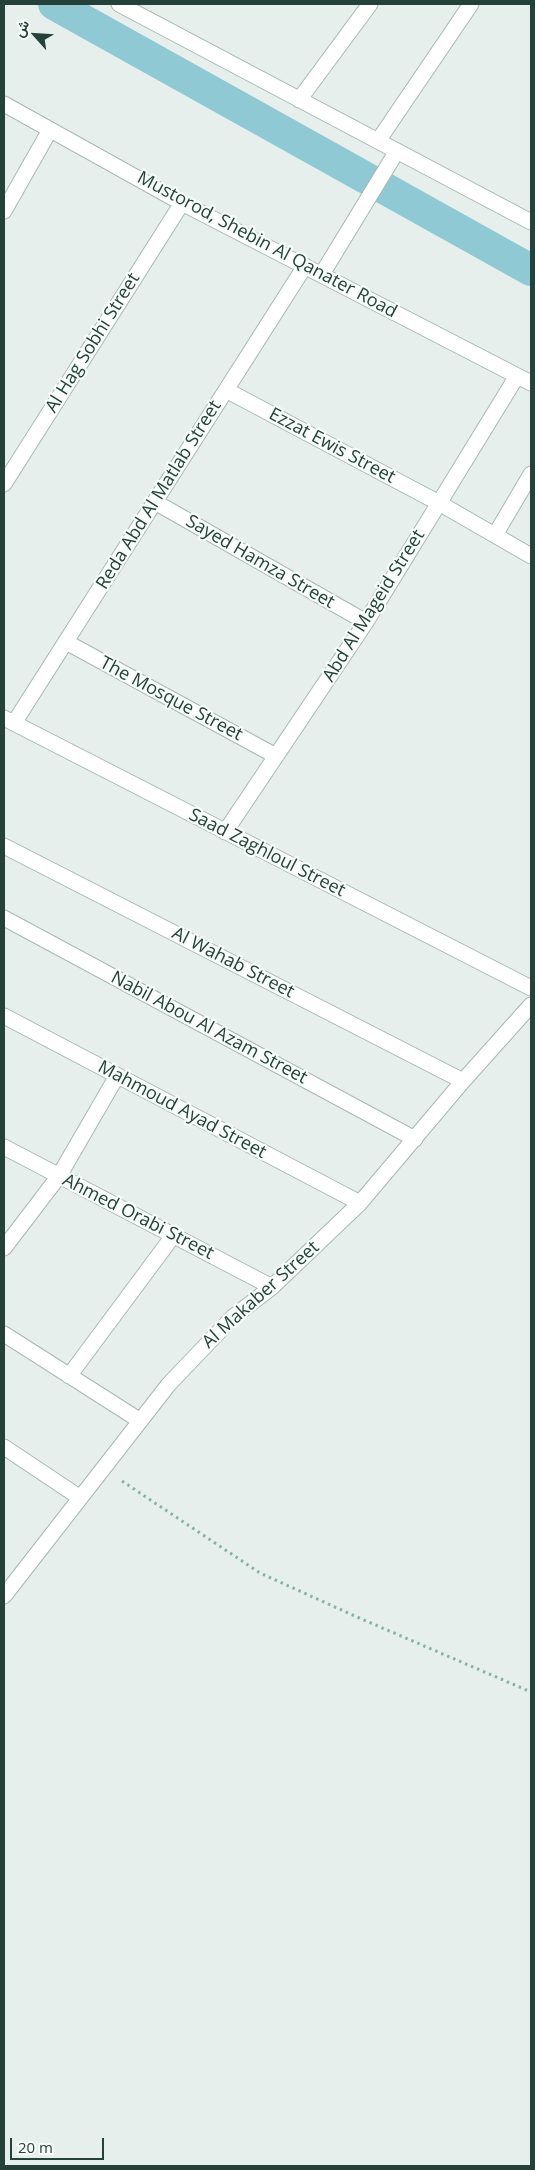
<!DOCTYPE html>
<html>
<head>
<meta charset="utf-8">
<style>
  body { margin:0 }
  #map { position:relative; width:535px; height:2170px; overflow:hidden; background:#e6efeb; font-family:"Open Sans",Vazirmatn,sans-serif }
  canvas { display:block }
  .frame { position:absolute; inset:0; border:5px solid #24423a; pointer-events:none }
  .north { position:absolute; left:10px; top:10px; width:50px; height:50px; -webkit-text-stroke:4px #f7fbf9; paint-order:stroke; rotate:296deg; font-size:14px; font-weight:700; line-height:20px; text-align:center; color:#24423a }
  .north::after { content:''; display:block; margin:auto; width:18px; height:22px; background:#24423a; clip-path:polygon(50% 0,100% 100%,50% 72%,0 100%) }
  .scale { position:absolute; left:10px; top:2138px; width:94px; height:22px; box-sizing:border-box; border:2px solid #24423a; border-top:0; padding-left:6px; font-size:15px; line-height:18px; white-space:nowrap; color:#24423a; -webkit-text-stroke:4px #f7fbf9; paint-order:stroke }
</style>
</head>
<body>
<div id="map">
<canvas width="535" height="2170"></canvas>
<div class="frame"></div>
<div class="north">ش</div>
<div class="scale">20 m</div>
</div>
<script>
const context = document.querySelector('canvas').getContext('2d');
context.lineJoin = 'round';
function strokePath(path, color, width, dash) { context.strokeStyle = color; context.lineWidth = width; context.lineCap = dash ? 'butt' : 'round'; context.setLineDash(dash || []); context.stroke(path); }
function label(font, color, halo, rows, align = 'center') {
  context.font = font + ' "Open Sans",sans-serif'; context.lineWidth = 4.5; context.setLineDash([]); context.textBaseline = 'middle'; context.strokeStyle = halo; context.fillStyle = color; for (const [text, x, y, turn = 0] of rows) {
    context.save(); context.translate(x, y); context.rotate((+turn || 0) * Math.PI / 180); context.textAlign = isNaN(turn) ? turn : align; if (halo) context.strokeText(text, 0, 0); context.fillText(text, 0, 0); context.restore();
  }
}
strokePath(new Path2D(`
  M54,4l477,266`), '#8ec9d4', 32);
const street = new Path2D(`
  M119,4l412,218
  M299,100l71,-96
  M4,104l178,99 349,180
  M378,141l93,-137
  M4,211l46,-81
  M322,274l75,-123
  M226,390l213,113 92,53
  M4,484l178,-281
  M155,502l211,120
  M495,535l36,-61
  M66,642l210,114
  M4,718l527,270
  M14,723l291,-457
  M225,832l141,-210 151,-246
  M4,846l459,235
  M4,918l411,221
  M4,1016l356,187
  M4,1147l268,140
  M4,1248l55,-72 58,-100
  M4,1334l135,86
  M69,1376l104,-140
  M4,1447l75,50
  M4,1596l165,-212 64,-67 39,-30 88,-84 103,-122 68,-76`);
strokePath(street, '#a8b8b2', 17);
strokePath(new Path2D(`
  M122,1481l138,92 97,44 174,75`), '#86b3a5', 3, [2.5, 4]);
strokePath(street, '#fff', 15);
label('18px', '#24423a', '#f7fbf9', [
  ["Mustorod, Shebin Al Qanater Road",267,245,28],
  ["Al Hag Sobhi Street",93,343,-58],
  ["Ezzat Ewis Street",332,446,28],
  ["Reda Abd Al Matlab Street",159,495,-58],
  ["Sayed Hamza Street",260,562,30],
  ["Abd Al Mageid Street",374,606,-58],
  ["The Mosque Street",171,699,28],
  ["Saad Zaghloul Street",267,853,27],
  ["Al Wahab Street",233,963,27],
  ["Nabil Abou Al Azam Street",209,1028,28],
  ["Mahmoud Ayad Street",182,1110,28],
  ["Ahmed Orabi Street",138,1217,27],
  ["Al Makaber Street",261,1295,-42]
]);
</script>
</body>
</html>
